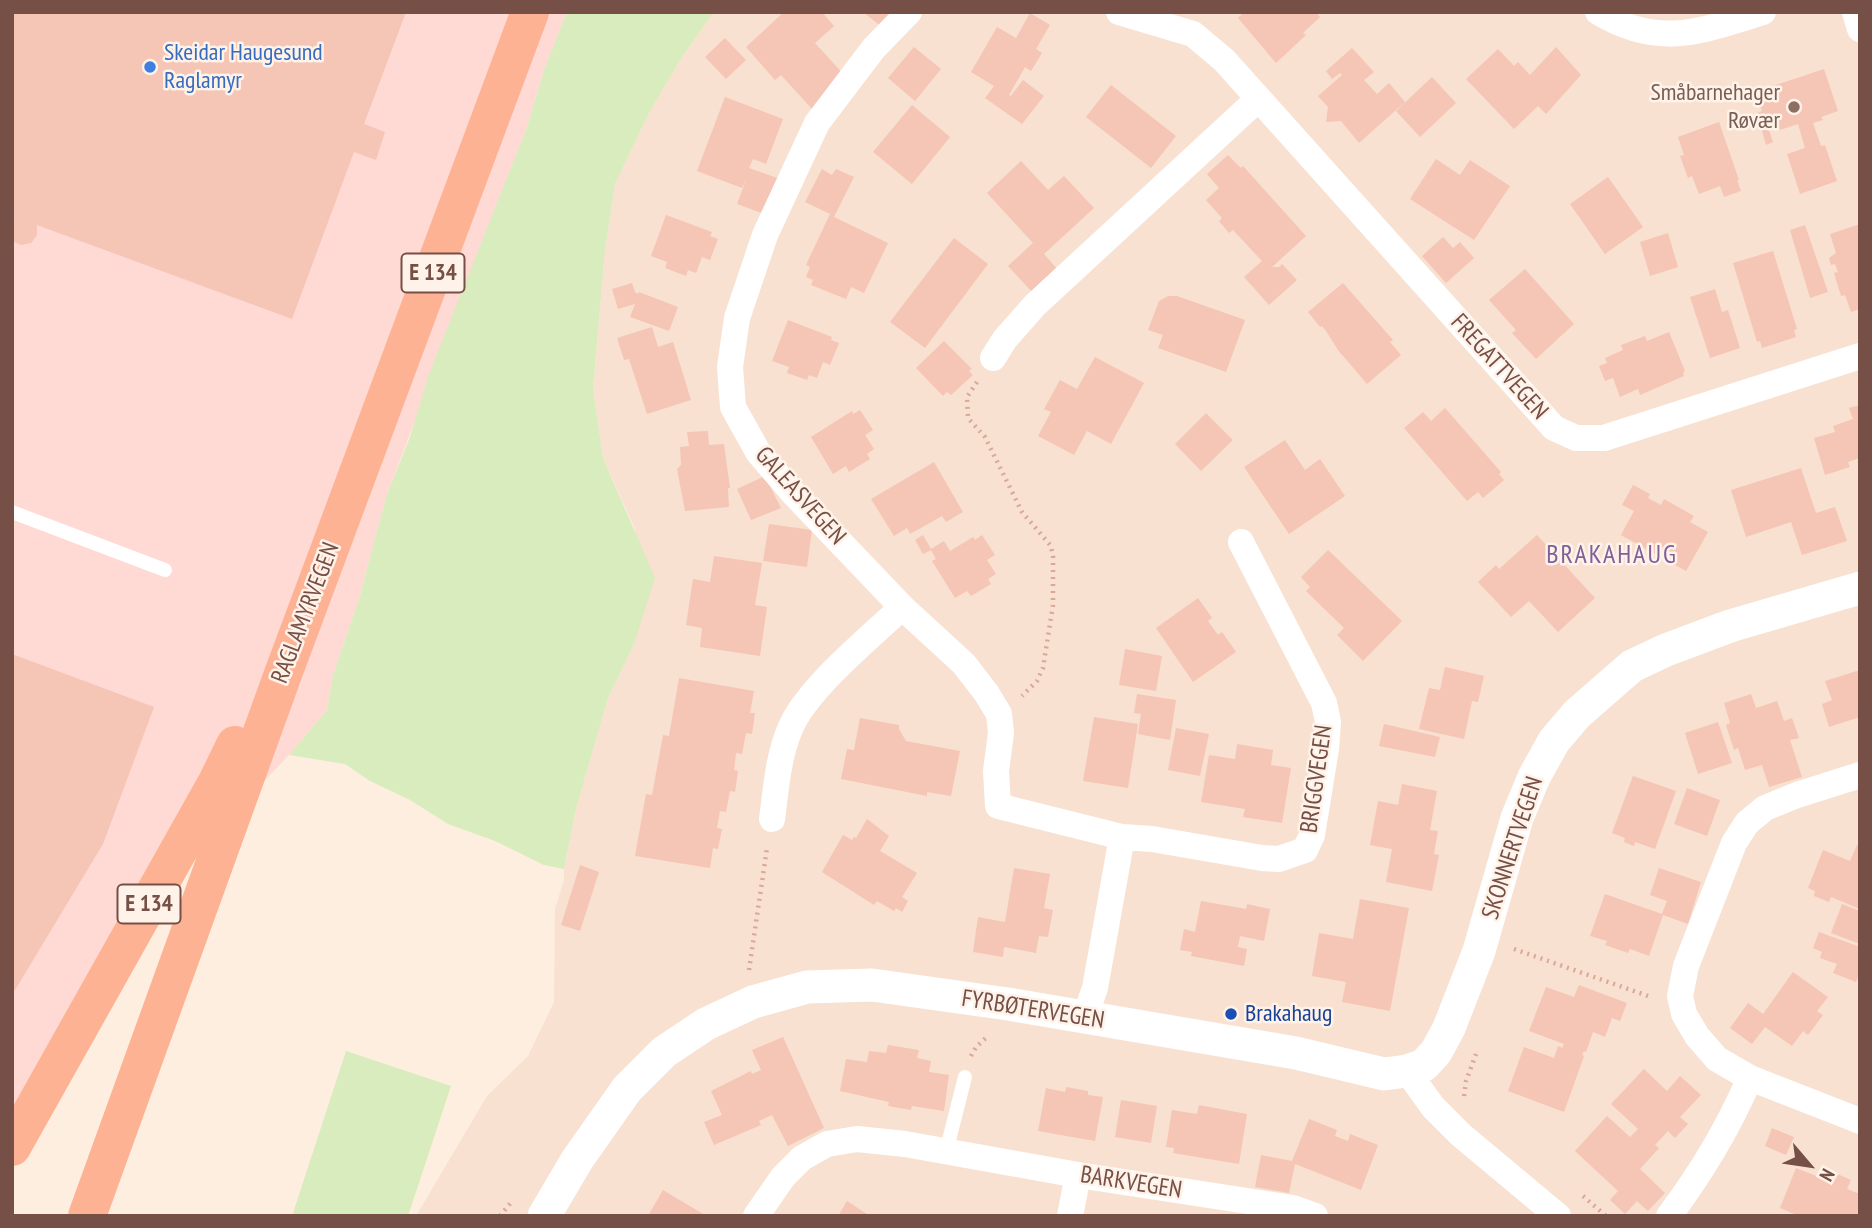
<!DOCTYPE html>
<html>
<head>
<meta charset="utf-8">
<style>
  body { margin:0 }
  #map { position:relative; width:1872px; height:1228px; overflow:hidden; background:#feeee0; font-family:"PT Sans Narrow",sans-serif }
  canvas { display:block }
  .frame { position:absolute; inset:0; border:14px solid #764f46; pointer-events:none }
  .north { position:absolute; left:1774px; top:1130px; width:70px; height:70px; -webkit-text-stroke:5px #fff2e8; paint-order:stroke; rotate:119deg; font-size:19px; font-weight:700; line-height:28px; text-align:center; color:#764f46 }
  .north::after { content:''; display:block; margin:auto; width:24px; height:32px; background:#764f46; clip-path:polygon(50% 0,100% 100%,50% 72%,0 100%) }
</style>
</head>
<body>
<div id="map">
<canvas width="1872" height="1228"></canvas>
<div class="frame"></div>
<div class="north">N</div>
</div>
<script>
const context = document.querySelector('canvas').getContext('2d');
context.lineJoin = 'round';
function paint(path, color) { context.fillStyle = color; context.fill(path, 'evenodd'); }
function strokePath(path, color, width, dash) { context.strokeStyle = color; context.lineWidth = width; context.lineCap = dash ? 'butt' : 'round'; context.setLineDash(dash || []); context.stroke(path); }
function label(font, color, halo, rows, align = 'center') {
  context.font = font + ' "PT Sans Narrow",sans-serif'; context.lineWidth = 5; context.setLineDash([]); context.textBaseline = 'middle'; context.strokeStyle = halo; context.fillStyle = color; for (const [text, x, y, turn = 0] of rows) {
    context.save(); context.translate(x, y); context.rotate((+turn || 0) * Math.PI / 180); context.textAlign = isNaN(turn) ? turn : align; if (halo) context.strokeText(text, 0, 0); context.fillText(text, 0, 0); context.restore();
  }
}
paint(new Path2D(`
  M714,12h1146v1204h-1444l71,-120 41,-40 26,-54 1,-93 9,-29v-11l12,-60 32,-111 26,-54 1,-115 -32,-71 -10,-70 12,-138 10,-66 34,-71 33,-56z`), '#f8e1d1');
paint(new Path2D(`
  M12,12h555l-22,55 -19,63 -140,367 -27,102 -26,76 -6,35 -38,45 -92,97 -185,308z`), '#ffd9d3');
paint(new Path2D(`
  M567,12h147l-32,45 -33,56 -34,71 -10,66 -12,138 10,70 52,120 -21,66 -26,54 -32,111 -12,60 -20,-4 -49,-24 -47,-17 -38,-24 -40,-19 -25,-17 -56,-9 38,-45 6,-35 26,-76 27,-102 24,-60 19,-63 97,-244 19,-63z
  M346,1051l105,35 -43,130h-116z`), '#d8ecbe');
paint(new Path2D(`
  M12,12h394l-42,112 21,8 -9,28 -22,-8 -62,167 -255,-94v10l-6,8 -10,2 -9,-4v-22l3,-2 -3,-1z
  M784,12h38l12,14 -19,17 31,34 -34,32 -31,-34 -6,5 -29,-33z
  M863,12h35l-15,16z
  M1244,12h72l4,5 -17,16 3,2 -30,28 -38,-45z
  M1030,13l20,12 -14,24 6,4 -11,18 -6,-4 -16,28 2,1 12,-16 21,16 -22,28 -37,-26 9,-12 -23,-14 26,-45 19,11z
  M725,38l21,22 -20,19 -21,-22z
  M914,47l27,22 -26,32 -27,-23z
  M1556,47l25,28 -35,39 -8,-8 -24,23 -48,-50 32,-30 16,17 4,-4 12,13z
  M1352,48l22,24 -10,8 13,14 12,-11 16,19 -46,41 -18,-22 -15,1 2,-15 -10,-11 24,-21 -2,-2 -8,6 -6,-8z
  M1824,69l14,42 -17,6 2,3 -10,3 8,23 4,-1 12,36 -37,13 -13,-40 18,-6 -7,-24 -18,6 -5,-13 -3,1 3,10 -6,2 4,12 -7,3 -9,-32 5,-2 -7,-19z
  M1432,77l24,26 -36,34 -24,-26z
  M1111,85l65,51 -25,32 -65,-51z
  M725,97l58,22 -17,45 -13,-5 -4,9 31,11 -13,36 -30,-11 9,-24 -4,8 -45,-17z
  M912,105l38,32 -38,47 -39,-32z
  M1719,122l20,58h-2l4,11 -17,6 -4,-11 -21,8 -7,-18 -4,2 -8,-22 4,-1 -6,-18z
  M1228,155l13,13 2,-2 63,70 -34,31h7l3,-3 15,16 -28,25 -25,-28 18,-16 -29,-31 -4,3 -10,-12 3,-3 -16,-18 13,-12 -12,-14z
  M1436,159l24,16 10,-15 40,26 -36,54 -64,-41z
  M1021,161l27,29 16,-14 30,32 -50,46 15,17 -25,23 -26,-28 25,-23 -46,-50z
  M822,169l10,6 4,-6 18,8 -20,40 54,26 -24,50 -13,-6 -5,12 -35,-14 2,-5 -7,-3 4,-10 -4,-2 24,-51 -25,-12z
  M1608,177l35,50 -38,27 -35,-50z
  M666,215l46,17 -2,4 8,3 -8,21 -8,-3 -6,16 -8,-3 -2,6 -21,-8 2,-6 -16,-6z
  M1860,224v85l-9,3 -6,-17 -4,1 -7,-23 4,-1 -3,-8 -4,1 -2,-7 7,-5 -6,-19z
  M1805,225l23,67 -18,6 -20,-68z
  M1668,233l10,34 -28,9 -10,-34z
  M1443,237l10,11 7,-6 14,16 -28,25 -24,-27z
  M954,238l34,26 -63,84 -35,-26z
  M1773,251l24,78 -3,1 2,7 -34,11 -2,-7 -3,1 -24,-79z
  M1525,269l49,55 -38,35 -24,-26 4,-3 -27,-30z
  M632,283l3,9 3,2 1,-2 39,15 -9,24 -39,-14 5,-13 -17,5 -6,-20z
  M1343,283l50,57 -3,2 11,13 -34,29 -29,-34 -12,-19 -4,-5 -2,1 -12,-15z
  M1715,289l7,23 6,-2 12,38 -30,10 -20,-61z
  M1168,296h9l68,24 -19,52 -68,-24 5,-13 -15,-5 11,-29z
  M788,320l44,17 -1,3 8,3 -9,22 -7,-3 -6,16 -8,-3 -2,5 -20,-7 2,-6 -17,-6z
  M652,327l6,20 15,-5 18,58 -44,14 -18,-55 -5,1 -7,-22z
  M1669,332l16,39 -2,1 1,4 -44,19 -2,-6 -18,8 -7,-19 -8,3 -6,-15 8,-3 -2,-5 18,-8 -2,-5 24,-9 2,5z
  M944,341l28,28 -3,2 4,4 -22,20 -4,-3 -4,4 -27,-28z
  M1095,357l49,26 -33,61 -24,-13 -13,24 -36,-19 13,-24 -7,-3 16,-29 17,9z
  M1860,405v53l-12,4 2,5 -25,8 -11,-37 21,-6 -2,-6 20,-7 -4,-11z
  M1445,408l56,64 -2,2 5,6 -21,18 -5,-6 -11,9 -63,-73 19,-16 8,9z
  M860,410l13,20 -8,5 9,14 -7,5 3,5 -21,13 -3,-6 -13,8 -22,-37 41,-26 1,3z
  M1206,413l27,27 -32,31 -26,-27z
  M708,431l1,14 15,-1 6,44h-2l1,19 -44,4 -8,-42 4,-4 -1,-18 9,-1 -2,-14z
  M1285,440l20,30 15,-11 25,37 -56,38 -45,-67z
  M934,462l29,50 -17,10 -4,-6 -32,18 -3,-6 -13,8 -23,-37z
  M1801,468l15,45 19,-6 12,34 -45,14 -11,-33 -45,15 -15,-47z
  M765,476l16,32 -30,12 -14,-31z
  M1633,485l17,9 -2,4 13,7 3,-6 30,17 -4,6 18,10 -22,39 -65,-36 13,-24 -12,-6z
  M769,524l43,6 -5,37 -44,-6z
  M923,535l8,14 13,-8 6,10 23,-14 2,3 7,-5 13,20 -8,5 9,14 -8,5 3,5 -20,12 -4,-5 -12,7 -23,-37 4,-2 -5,-9 -8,4 -8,-14z
  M1537,535l58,63 -37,34 -29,-31 -18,16 -33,-35 18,-17 3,4z
  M1328,550l74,71 -39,40 -26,-26 7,-7 -38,-37 4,-4 -9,-10z
  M714,556l48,7 -7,42 12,2 -7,49 -60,-9 2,-19 -16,-3 7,-46 17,3z
  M1198,598l14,20 -4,3 10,14 4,-3 14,20 -43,30 -37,-54z
  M1125,649l37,7 -6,35 -37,-6z
  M12,654l142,53 -51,137 -91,151z
  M1445,667l39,9 -6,26 -6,-1 -8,38 -45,-10 10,-41 11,2z
  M1860,670v47l-31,10 -7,-23 10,-4 -7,-19z
  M679,678l75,13 -4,22h5l-3,21 -6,-1 -4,21 -6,-1 -2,17 4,1 -3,21 -5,-1 -4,21 -6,-1 -3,17 5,1 -4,20 -5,-1 -3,20 -75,-12 11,-62 6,1 11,-60 6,1z
  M1137,694l39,6 -6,40 -32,-6 3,-20 -7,-1z
  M1751,694l5,14 21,-7 7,20 8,-3 7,20 -9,2 12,37 -33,10 -7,-22 -17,5 -7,-22 -4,2 -8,-25 4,-2 -6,-20z
  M1094,717l44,7 -10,64 -45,-7z
  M860,718l39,7v4l7,12 54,10 -9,45 -24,-4v4l-86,-17 6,-30 7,1z
  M1718,722l14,41 -34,11 -13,-41z
  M1384,724l56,13 -5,20 -56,-11z
  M1176,728l33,6 -9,42 -32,-6z
  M1237,744l36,6 -2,15 20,3 -9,55 -39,-6 2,-8 -44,-7 8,-47 26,4z
  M1633,776l43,15 -21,58 -20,-7 -1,4 -10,-4 1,-4 -13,-5z
  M1402,784l35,7 -7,39 8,1 -4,23 5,1 -7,36 -46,-9 6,-33 -22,-4 8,-44 20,4z
  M1687,788l33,12 -13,36 -33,-12z
  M867,819l22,17 -9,15 37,22 -15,24 6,4 -6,11 -6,-4 -2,3 -17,-10 -3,4 -52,-33 21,-37 9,5 2,-3 2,1z
  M1857,845l3,1v63l-29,-12 -2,5 -15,-6 1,-5 -7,-3 15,-38 27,11z
  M580,865l19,7 -19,59 -19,-6z
  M1014,868l36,6 -6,34 9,2 -5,27 -9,-1 -3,17 -32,-6 -1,10 -30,-5 5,-35 27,5z
  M1659,868l42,14 -13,42 -25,-9 -14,41 -19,-7 -2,4 -23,-8 2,-4 -17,-5 15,-42 57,20 5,-13 -17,-6z
  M1360,899l49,9 -19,103 -48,-9 4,-20 -34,-6 7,-43 34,6z
  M1201,901l45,8 1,-5 23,5 -6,32 -24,-5 -2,11 9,2 -3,17 -53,-10 1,-4 -12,-2 4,-21 11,3z
  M1842,904l18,7v33l-29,-11z
  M1819,932l41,15v25l-4,10 -23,-9 4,-9 -17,-6 2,-6 -9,-4z
  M1793,972l35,25 -11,14 6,4 -15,20 -5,-4 -11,15 -27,-19 -13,17 -22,-16 18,-25 15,11z
  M1579,985l48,18 -7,18 -8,-3 -7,19 -12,-5 -7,20 -2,-1 -2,4 2,1 -20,56 -56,-21 16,-44 30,11 4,-12 4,2 2,-4 -35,-13 17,-44 28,10z
  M783,1037l41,91 -36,18 -16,-31 -13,6 2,4 -47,20 -10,-23 18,-7 -11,-24 40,-20 1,3 9,-4 -9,-20z
  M888,1045l31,5 -2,8 14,3 -2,11 20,3 -5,36 -32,-5 -1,4 -23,-4 1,-4 -49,-11 6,-32 21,3 2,-11 17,2z
  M1644,1069l23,22 13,-15 21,19 -21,22 8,7 -13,14 -7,-7 -13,14 4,3 -19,21 25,24 -17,18 -11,-10 -12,13 -15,-14 8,-9 -43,-40 32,-35 23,21 8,-8 -27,-25z
  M1066,1087l22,4v4l15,2 -8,44 -57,-10 8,-43 19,4z
  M1121,1100l36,6 -6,37 -36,-6z
  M1199,1105l48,9 -8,50 -66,-11 1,-5 -8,-1 6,-37 25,4z
  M1309,1119l28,11 -2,6 13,5 2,-7 28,11 -17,45 -66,-26 -6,29 -34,-6 6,-32 31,6z
  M1772,1128l22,9 -8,18 -21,-9z
  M1796,1168l28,11 4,-9 23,10 -4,9 13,5v22h-61l-19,-8z
  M663,1190l40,24 -1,2h-54z
  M847,1201l23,15h-32z`), '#f5c5b6');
strokePath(new Path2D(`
  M977,382l-10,15 1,21 17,19 37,75 29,34 2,11v48l-10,63 -6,13 -15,15
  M1514,949l137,48
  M749,970l18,-122
  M971,1056l5,-9 12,-11
  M1464,1096l2,-15 10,-27
  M1583,1196l23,20
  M500,1216l13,-16`), '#daa899', 4.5, [2, 5]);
strokePath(new Path2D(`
  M12,512l153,58
  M946,1152l19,-75`), '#fff', 14);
strokePath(new Path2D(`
  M909,12l-35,36 -57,75 -52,112 -28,83 -7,49 3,40 25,45 36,42 108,113 62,57 23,30 12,20 2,19 -5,38 2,35 124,31 30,2 110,19 17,1 26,-9 7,-15 14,-86 2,-27 -4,-19 -83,-161
  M1119,12l74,22 31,26 330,368 22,10h28l256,-82
  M1598,12c61,37 103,19 165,0
  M1855,12l5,17
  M993,358l12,-19 30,-34 223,-206
  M772,819c4,-30 6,-62 18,-90 16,-40 79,-90 112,-122
  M1084,1019l11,-31 27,-151
  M1407,1071l26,36 28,28 97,81
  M1750,1078l110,43
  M756,1216l27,-39 19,-19 25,-14 30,-5 48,5 173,31 215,33 22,8
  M1070,1216l8,-41
  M1669,1216c34,-46 58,-86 81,-138l-33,-19 -20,-23 -13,-22 -4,-18 6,-30 48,-123 13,-20 18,-15 32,-13 63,-20`), '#fff', 26);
strokePath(new Path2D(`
  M544,1216l33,-56 50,-71 37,-37 42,-28 47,-22 54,-15 65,-2 136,19 288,49 88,21 23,-3 17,-6 12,-13 13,-24 30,-77 38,-133 17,-41 20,-36 23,-27 55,-48 34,-16 64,-24 130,-38`), '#fff', 33);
strokePath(new Path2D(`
  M12,1147l205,-365 18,-37
  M87,1216l196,-542 247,-662`), '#feb294', 38);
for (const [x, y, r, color] of [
  [150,67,7,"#3f7fe0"],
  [1794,107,7,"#8d6e63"],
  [1231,1014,7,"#1a4fb4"]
]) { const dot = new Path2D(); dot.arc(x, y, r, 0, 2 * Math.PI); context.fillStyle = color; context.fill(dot); strokePath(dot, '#fff2e8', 2.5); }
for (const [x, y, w] of [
  [433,273,63],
  [149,904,63]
]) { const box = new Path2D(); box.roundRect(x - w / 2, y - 19.5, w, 39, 5); context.fillStyle = '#fff2e8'; context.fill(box); strokePath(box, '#764f46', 2); }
label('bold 23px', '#764f46', null, [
  ["E 134",433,273],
  ["E 134",149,904]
]);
label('24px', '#366cbe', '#fff2e8', [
  ["Skeidar Haugesund",164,53],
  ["Raglamyr",164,81]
], 'left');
label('24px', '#785e54', '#fff2e8', [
  ["Småbarnehager",1780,93],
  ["Røvær",1780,121]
], 'right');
label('24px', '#764f46', '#fff2e8', [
  ["FREGATTVEGEN",1499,367,48],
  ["GALEASVEGEN",800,496,48],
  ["RAGLAMYRVEGEN",306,613,-69],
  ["BRIGGVEGEN",1317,779,-82],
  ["SKONNERTVEGEN",1513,848,-72],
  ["FYRBØTERVEGEN",1033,1010,9],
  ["BARKVEGEN",1131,1183,9]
]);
label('24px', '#164399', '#fff2e8', [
  ["Brakahaug",1245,1014]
], 'left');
context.letterSpacing = '2px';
label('26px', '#7e609a', '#fff2e8', [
  ["BRAKAHAUG",1612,556]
]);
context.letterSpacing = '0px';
</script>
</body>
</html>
